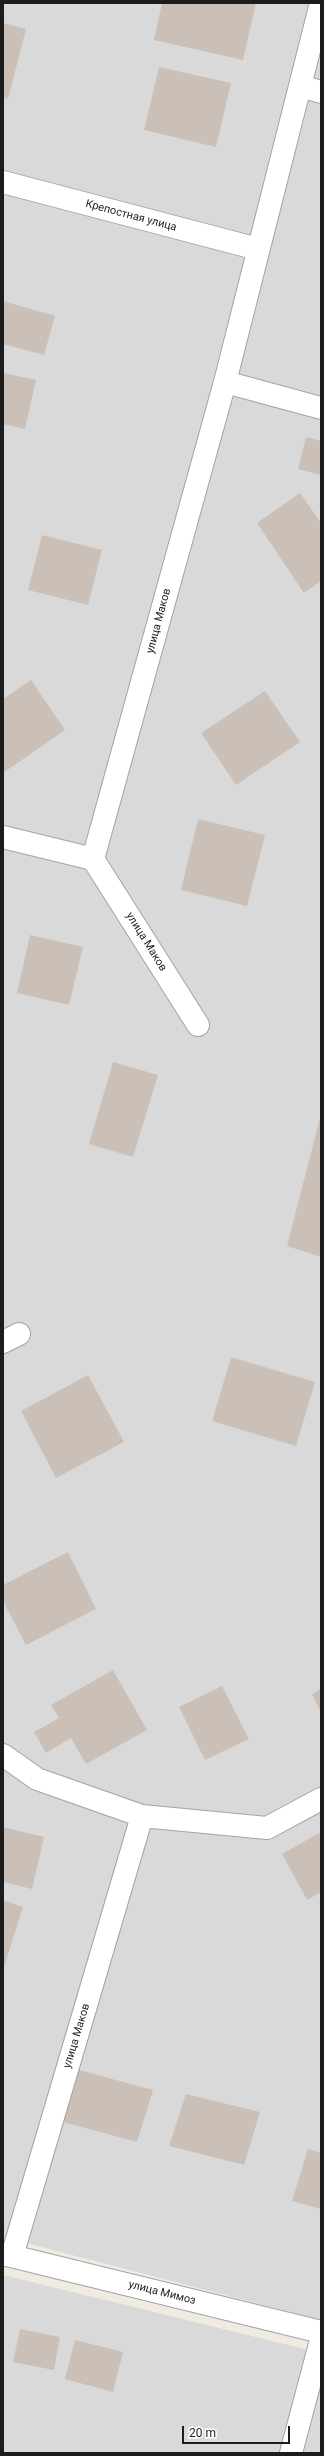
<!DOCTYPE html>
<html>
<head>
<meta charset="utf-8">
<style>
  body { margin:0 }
  #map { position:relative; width:324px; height:2456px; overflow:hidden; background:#efebe1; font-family:Roboto,sans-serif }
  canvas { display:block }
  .frame { position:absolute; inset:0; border:4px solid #1c1c1c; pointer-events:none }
  .scale { position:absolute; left:182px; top:2426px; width:108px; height:18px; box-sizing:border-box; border:2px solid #1c1c1c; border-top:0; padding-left:5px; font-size:12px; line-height:14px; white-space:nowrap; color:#1c1c1c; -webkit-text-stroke:3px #fff; paint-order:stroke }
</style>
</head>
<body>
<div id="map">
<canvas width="324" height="2456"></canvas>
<div class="frame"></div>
<div class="scale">20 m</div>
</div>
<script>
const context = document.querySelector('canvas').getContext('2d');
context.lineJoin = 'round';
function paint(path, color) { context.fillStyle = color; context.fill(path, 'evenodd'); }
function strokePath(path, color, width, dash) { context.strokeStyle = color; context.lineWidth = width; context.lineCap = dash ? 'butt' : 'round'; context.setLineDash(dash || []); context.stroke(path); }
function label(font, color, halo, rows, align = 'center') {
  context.font = font + ' Roboto,sans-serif'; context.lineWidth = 4; context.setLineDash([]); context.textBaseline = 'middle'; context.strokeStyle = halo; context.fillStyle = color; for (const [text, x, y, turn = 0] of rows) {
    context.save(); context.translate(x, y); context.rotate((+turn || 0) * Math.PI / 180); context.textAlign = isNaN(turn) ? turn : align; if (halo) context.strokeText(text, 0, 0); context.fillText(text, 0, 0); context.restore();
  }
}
paint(new Path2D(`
  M3,3h318v2317l-318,-83z
  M3,2275l318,78v100h-318z`), '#dad9d9');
paint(new Path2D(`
  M162,3h94l-13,57 -89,-20z
  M3,23l23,6 -18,70 -5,-2z
  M159,67l72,16 -15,64 -72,-17z
  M3,301l52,15 -11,39 -41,-11z
  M3,373l33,7 -11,49 -22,-5z
  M306,437l15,4v34l-23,-6z
  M300,493l21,30v58l-17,12 -47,-70z
  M42,535l60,15 -14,55 -60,-15z
  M31,680l34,50 -62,43v-74z
  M265,691l35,51 -64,43 -35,-52z
  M198,819l67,16 -18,71 -66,-16z
  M30,935l53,12 -14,58 -52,-12z
  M113,1062l45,13 -25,82 -44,-13z
  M320,1118h1v139l-34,-11z
  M231,1357l84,25 -19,64 -84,-25z
  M88,1375l36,67 -68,36 -35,-67z
  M68,1552l28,57 -70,36 -23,-44v-16z
  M113,1670l34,60 -61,34 -15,-26 -25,15 -12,-21 25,-14 -8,-13z
  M222,1686l27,53 -44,21 -26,-53z
  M321,1689v23l-9,-18z
  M3,1827l41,10 -12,52 -29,-7z
  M319,1833l2,4v55l-14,8 -25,-46z
  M3,1900l20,7 -20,63z
  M79,2070l74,20 -16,52 -74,-20z
  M186,2094l74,18 -16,53 -75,-19z
  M308,2149l13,4v56l-29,-8z
  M20,2329l40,8 -6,33 -41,-8z
  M75,2340l48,12 -10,40 -48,-13z`), '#cbc0b7');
const minor = new Path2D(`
  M321,3l-96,379 96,26
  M300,86l21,6
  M3,182l255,67
  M3,837l90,22
  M198,1025l-105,-166 132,-477
  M3,1342l16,-8
  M3,1755l34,24 105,37
  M3,2254l318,78
  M12,2256l130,-440 125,12 54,-29
  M291,2453l30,-113`);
strokePath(minor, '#a3a3a3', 24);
strokePath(minor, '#fff', 22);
label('11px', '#1c1c1c', '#fff', [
  ["Крепостная улица",131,216,15],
  ["улица Маков",159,621,-75],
  ["улица Маков",146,942,58],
  ["улица Маков",77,2036,-73],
  ["улица Мимоз",162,2293,14]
]);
</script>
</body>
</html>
